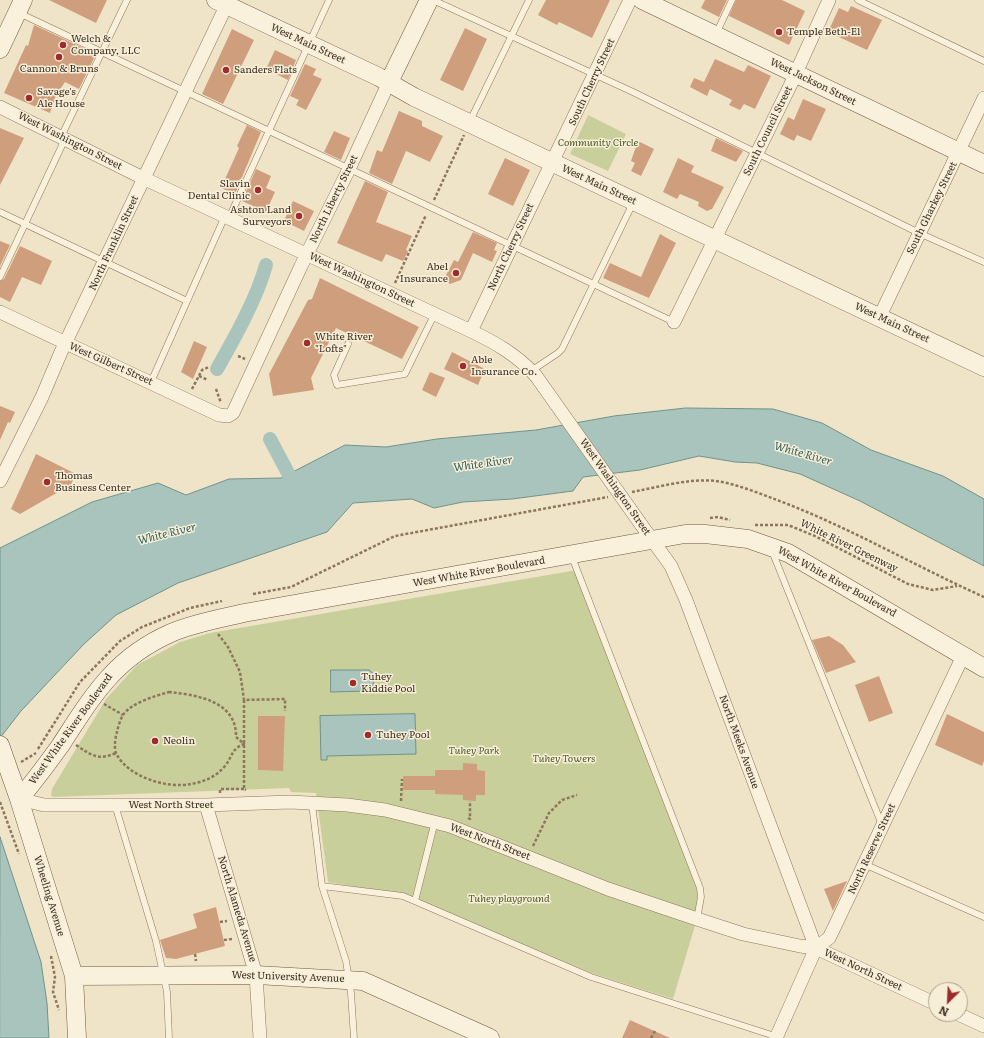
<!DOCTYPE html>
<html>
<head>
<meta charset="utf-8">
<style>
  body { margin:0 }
  #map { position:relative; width:984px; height:1038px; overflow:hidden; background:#f0e4c8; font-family:Literata,serif }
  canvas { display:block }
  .north { position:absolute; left:928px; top:982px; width:40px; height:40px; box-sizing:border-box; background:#f7eed8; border:1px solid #ada18e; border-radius:50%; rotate:204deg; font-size:11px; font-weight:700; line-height:16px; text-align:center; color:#3d2e20 }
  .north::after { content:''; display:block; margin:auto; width:14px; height:18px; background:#9e2a2b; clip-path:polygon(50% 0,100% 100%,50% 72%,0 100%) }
</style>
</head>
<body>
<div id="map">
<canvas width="984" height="1038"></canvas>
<div class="north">N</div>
</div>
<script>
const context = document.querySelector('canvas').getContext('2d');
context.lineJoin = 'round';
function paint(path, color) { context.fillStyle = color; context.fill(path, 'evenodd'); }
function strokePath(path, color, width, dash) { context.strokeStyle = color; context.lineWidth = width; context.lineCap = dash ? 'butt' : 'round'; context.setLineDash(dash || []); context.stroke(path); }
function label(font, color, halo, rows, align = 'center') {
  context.font = font + ' Literata,serif'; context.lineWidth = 3; context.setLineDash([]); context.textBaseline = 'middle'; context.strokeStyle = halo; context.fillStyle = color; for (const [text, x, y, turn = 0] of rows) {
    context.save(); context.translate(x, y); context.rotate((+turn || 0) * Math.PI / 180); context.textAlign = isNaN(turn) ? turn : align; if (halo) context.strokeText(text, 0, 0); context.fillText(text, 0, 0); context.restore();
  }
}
paint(new Path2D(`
  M588,115l38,19 -18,37 -38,-17z
  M577,570l123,318 -3,31 -24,80 -79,-25 -191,-78 -75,-14 -12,-89 -25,-1 -2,-4 -236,9 -2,-2 1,-6 54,-90 31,-34 43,-23 30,-9z`), '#c9cf9b');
const water = new Path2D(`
  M686,408l87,1 49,14 49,27 72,26 41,23v67l-124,-65 -60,-27 -43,-11 -22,-1 -36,-6 -59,14 -57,7 -10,14 -61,8 -49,3 -29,6 -22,-9 -59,4 -26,29 -149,51 -62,32 -32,29 -63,67 -21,27v-190l92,-46 66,-19 28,12 43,-16 52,-1 64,-33 41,2 51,-8 99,-9 78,-14z
  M331,670h38l6,5 -2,11 -5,5 -37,1z
  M415,714l1,40 -89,2v4h-6l-1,-44z
  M0,837l41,125 6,41 2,35h-49z`);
paint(water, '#a9c4bc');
strokePath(water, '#6f938a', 1);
strokePath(new Path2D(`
  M217,369c17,-30 40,-71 49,-104
  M270,439l27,51`), '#a9c4bc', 14);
paint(new Path2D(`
  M49,0h58l-11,23z
  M546,0h64l-18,38 -33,-16 -2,3 -19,-10z
  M705,0h22l-8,17 -18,-9z
  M736,0h46l23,11 -16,34 -60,-29z
  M851,6l31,14 -15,30 -39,-18 11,-24 9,4z
  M34,25l62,29 -17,35 -14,-7 -9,13 -6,18 -46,-20 22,-48 2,1z
  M465,28l22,11 -24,52 -23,-11z
  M232,29l22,11 -31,64 -21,-10z
  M275,50l21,10 -8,20 -22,-11z
  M715,59l29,13 4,-7 23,11 -16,33 -11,-5 -4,6 -11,-5 3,-5 -22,-11 -3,7 -17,-9 4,-9 10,4z
  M305,64l11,5 -3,6 9,4 -16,31 -10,-5 3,-5 -9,-4z
  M803,99l23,10 -15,32 -14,-6 -3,6 -14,-7 8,-17 6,3z
  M399,111l23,10v5l21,10 -13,26 -24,-11 -14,33 -23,-11 8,-23 5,2z
  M247,125l14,7 -26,62 -14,-6 18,-40 -2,-2z
  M0,128l24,10 -24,47z
  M334,131l16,7 -9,22 -17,-8z
  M716,138l27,13 -7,11 -25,-11z
  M638,141l16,8 -13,27 -10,-5 4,-8 -4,-2z
  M505,158l25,12 -17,36 -25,-12z
  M678,158l16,8 -3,6 33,15 -12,22 -5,2 -9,-5 1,-4 -19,-8 -3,5 -14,-7z
  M256,169l15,7 -5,12 9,4 -9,20 -24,-11z
  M365,181l23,11 -12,30 36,14 -6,14 2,1 -5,10 -17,-7 -4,8 -45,-19z
  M293,201l21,10 -10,20 -20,-10z
  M473,232l24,11 -3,7 3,1 -5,11 -19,-9 -12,27 -11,4 -6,-5 10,-19 4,2z
  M660,234l16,9 -27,55 -46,-20 7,-15 31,14z
  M0,241l10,4 -10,21z
  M20,246l32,15 -11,24 -19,-8 -12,25 -10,-5v-16l4,-2z
  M320,278l99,49 -17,32 -66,-31 -25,50 3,12 -41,6 -4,-22 39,-74 4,-1z
  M194,341l13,6 -14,32 -12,-7z
  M452,352l33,17 -7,16 -34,-16z
  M430,372l15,6 -9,19 -14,-7z
  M0,406l15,6 -5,11 -2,-1 -8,18z
  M36,454l40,20 -9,19 -7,-2 -40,23 -9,-5z
  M829,636l14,9 13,17 -30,11 -14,-33z
  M879,676l14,37 -24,9 -14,-37z
  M947,714l37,18v29l-2,5 -47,-21z
  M258,716h27l-2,55 -25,-1z
  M463,763l14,1v6l8,1v24h-9v6l-13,-1v-5l-28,-1v-4h-32v-14h32v-6h28z
  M847,881l-14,30 -9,-22z
  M216,907l9,39 -49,13 -10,-1 -6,-18 37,-12 -4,-14z
  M630,1020l40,18h-48z`), '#cf9f7d');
const lane = new Path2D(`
  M433,0l200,92 286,141 65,29
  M858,0l126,61
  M19,13l655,309
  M716,34l16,-34
  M470,121l59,-121
  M61,137l66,-137
  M0,212l187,89
  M229,218l100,-218
  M0,277l65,-138
  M348,344l-14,31 3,10 68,-11 30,-61
  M531,371l27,-18 4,-4 71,-146
  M151,382l74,-166
  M772,551l110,274
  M572,557l128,331 1,9 -4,22
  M312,804l10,82
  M115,805l41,136 11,51 2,46
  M864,864l120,53
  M415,901l20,-80
  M354,1038l-3,-45 -5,-32 -24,-75 81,10 188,81 187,60`);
const street = new Path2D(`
  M0,107l145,72 326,152c25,12 46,24 65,45
  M0,312l219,103 9,1 5,-3 68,-147 48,-97 40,-87
  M879,318l105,-220
  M674,322l116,-236 39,-86
  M471,331l159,-331
  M0,481l42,-84 19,-45 168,-352
  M640,523l31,43 15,34 130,348
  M19,799l25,6h162l84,-3 57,3 38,5 65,16 158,63 89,30 46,15 57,12 16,2 120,56
  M206,805l50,170 4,63
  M958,1014l26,12
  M776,1038l40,-90 13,-10 4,-8 130,-274`);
const secondary = new Path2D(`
  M216,0l163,77 35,20 55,26 515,244
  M642,0l342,164
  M0,49l23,-49
  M389,82l40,-82
  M0,745l19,54 55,177 3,62
  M19,799c15,-17 28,-35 41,-53 32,-49 54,-88 111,-113 23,-10 48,-14 73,-20l441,-79h20l43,5 40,14 196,115
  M74,976l182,-1 107,6 127,57`);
strokePath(lane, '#8d765c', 7);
strokePath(street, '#8d765c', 14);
strokePath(secondary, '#6f573f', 19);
strokePath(new Path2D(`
  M434,200l30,-65
  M395,283l31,-68
  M238,356l7,3
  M199,376l9,4
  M192,389l10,-19 7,-3
  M216,389l5,14
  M632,492c27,-5 57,-14 84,-11 21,3 42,12 61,19 72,27 138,66 207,97
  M710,518l8,-1 12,3
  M755,525h33l27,11 93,48 25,6 24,-4
  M253,594l38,-7 104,-51 213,-39
  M218,634l10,13 12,25 4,28 41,-1v12
  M169,692c28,3 68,9 67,45l8,7c-13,5 -11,12 -19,22 -8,10 -21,16 -34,18 -23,5 -64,-7 -75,-31 -2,-5 -1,-15 1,-21 1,-5 3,-12 6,-17 8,-12 32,-19 46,-23z
  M244,700v89l2,1
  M104,704l19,11
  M76,745c15,10 22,16 40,8
  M38,749l42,-67 40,-41 22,-14 48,-19 32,-7
  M21,762l15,-9
  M220,793v-4h24
  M401,801l1,-22
  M0,802l19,52
  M468,818l2,1v-18
  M533,846l16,-33 13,-13 15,-5
  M220,922l7,-1
  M224,940l8,-1
  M195,954l1,7
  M51,956l4,21 -2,15 6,18
  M651,1038l4,-7`), '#8d765c', 2.5, [3, 2]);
strokePath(lane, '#faf1dc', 6);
strokePath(street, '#faf1dc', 13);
strokePath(secondary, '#faf1dc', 18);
const streetBridge = new Path2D(`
  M536,376l104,147`);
strokePath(streetBridge, '#8d765c', 14, []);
strokePath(streetBridge, '#faf1dc', 13);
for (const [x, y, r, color] of [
  [779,32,4,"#9e2a2b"],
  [63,45,4,"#9e2a2b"],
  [59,57,4,"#9e2a2b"],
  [226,70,4,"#9e2a2b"],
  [29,98,4,"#9e2a2b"],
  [258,190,4,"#9e2a2b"],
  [299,216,4,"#9e2a2b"],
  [456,273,4,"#9e2a2b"],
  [307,343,4,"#9e2a2b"],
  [463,366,4,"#9e2a2b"],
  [47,482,4,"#9e2a2b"],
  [353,683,4,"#9e2a2b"],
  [368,735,4,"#9e2a2b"],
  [155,741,4,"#9e2a2b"]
]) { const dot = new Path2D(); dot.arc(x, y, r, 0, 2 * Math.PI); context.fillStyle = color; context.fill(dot); strokePath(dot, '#f7eed8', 1.5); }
label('10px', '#3d2e20', '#f7eed8', [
  ["Temple Beth-El",787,32],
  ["Welch &",71,39],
  ["Company, LLC",71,51],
  ["Cannon & Bruns",59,69,"center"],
  ["Sanders Flats",234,70],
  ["Savage's",37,92],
  ["Ale House",37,104],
  ["Slavin",250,184,"right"],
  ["Dental Clinic",250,196,"right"],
  ["Ashton Land",291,210,"right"],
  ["Surveyors",291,222,"right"],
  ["Abel",448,267,"right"],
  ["Insurance",448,279,"right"],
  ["White River",315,337],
  ["\"Lofts\"",315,349],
  ["Able",471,360],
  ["Insurance Co.",471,372],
  ["Thomas",55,476],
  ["Business Center",55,488],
  ["Tuhey",361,677],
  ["Kiddie Pool",361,689],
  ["Tuhey Pool",376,735],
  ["Neolin",163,741]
], 'left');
label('10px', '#3d2e20', '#f7eed8', [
  ["West Main Street",308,44,25],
  ["South Cherry Street",592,82,-65],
  ["West Jackson Street",813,82,26],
  ["South Council Street",768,131,-64],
  ["West Washington Street",70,141,27],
  ["West Main Street",599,185,25],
  ["North Liberty Street",334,199,-64],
  ["South Gharkey Street",932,208,-64],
  ["North Franklin Street",114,243,-65],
  ["North Cherry Street",511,247,-65],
  ["West Washington Street",362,280,25],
  ["West Main Street",892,323,25],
  ["West Gilbert Street",111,364,24],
  ["West Washington Street",615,487,55],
  ["White River Greenway",849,546,26],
  ["West White River Boulevard",479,572,-10],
  ["West White River Boulevard",837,582,29],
  ["West White River Boulevard",71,729,-54],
  ["North Meeks Avenue",739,742,70],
  ["West North Street",171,805],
  ["West North Street",490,842,21],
  ["North Reserve Street",872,849,-65],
  ["Wheeling Avenue",49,896,73],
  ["North Alameda Avenue",237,909,73],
  ["West North Street",863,970,25],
  ["West University Avenue",288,977,2]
]);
label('italic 10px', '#4d5a26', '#f7eed8', [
  ["Community Circle",598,143],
  ["Tuhey Park",474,751],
  ["Tuhey Towers",564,759],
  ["Tuhey playground",509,899]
]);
label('italic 11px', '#2f5d5a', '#f7eed8', [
  ["White River",803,454,16],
  ["White River",483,464,-8],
  ["White River",167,534,-14]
]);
</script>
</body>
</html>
